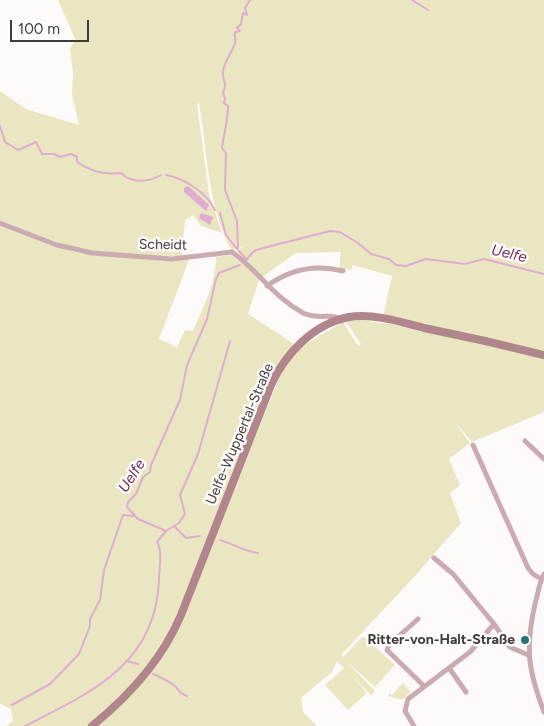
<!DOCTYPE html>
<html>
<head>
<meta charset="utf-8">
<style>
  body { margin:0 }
  #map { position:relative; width:544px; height:726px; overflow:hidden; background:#fefaf9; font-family:Figtree,sans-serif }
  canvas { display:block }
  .scale { position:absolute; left:10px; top:20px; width:79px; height:22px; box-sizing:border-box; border:2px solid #3e3b3a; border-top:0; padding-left:6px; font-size:15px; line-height:18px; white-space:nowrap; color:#3e3b3a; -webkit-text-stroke:4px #fefaf9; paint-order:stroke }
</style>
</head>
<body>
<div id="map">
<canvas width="544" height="726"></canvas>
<div class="scale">100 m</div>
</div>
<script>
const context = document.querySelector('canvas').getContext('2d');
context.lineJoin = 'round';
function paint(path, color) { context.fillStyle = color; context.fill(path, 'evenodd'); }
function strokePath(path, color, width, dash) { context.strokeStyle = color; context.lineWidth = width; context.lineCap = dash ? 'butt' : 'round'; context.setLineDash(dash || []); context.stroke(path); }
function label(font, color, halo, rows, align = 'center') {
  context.font = font + ' Figtree,sans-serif'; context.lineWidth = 5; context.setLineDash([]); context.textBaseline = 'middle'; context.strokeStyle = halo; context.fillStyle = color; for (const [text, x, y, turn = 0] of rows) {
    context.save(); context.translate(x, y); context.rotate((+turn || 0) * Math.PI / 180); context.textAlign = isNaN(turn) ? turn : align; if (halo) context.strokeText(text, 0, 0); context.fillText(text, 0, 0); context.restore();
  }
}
paint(new Path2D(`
  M58,0h486v353l-161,-37 9,-40 -39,-11 -2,5 -12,-2 2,-16 -45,1 -34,24 -26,-26 10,-6 -14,6c-25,-45 -24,-98 -33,-148l-2,1 12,90 13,39 -21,-7 -8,-11 -8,5 -3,36c-35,0 -75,0 -109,-9 -25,-7 -49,-18 -73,-27v-129l26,18 53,16 -7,-30 1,-22 -3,-24 5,-10z
  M0,225l77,28 87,8 25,-1 -30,79 18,8 8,-17 8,1c10,-23 23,-49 23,-74l15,-2 20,15 8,10 -11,34 48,31 -13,13 -109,268 -24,40 -61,60h-83l7,-5 -2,-12 -11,-5z
  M355,319l54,8 135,30v55l-72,30 -18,-21 16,22 -21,16 11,26 -10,8 11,30 -46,53 -74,79 2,2 20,-21 32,29 -20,22 -28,-25 28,29 -3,5 -20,-20 15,17 -19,17 -23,-25 19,-17 -7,-7 -5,11 -31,26 2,14 14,14h-222l73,-81 115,-276 16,-21 44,-26 15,24 3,-2 -15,-22z
  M403,683l8,9 -9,8 -14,-4 2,-3 2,2z`), '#eae6c1');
paint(new Path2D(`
  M188,186l21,19 -3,6 -22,-19v-4z
  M201,213l12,4 -3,8 -11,-7z`), '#e0acd0');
strokePath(new Path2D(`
  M412,0l16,10
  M0,126l5,16 13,8 18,-8 6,12h12l6,3 11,-3 6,3v5c13,9 29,13 44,11 11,11 28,9 40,2
  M166,175c18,3 41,18 49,35
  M220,213l6,22 11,14
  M238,249l-1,-28 -12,-31 1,-37 -4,-5c2,-15 6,-27 6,-42l-4,-3 1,-4 -2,-7c5,-8 -1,-12 0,-21 2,-11 9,-18 12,-28 1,-4 -1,-7 0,-11l5,-1 -3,-3 4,-4 2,-11 4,2 -2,-7 5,-8
  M239,251l7,8
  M246,260l8,-9 9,-3 67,-17 10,1 18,11 13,11 18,5 7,6 10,1 20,-7 39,5 19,-5 60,15
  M174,526l12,12 14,-2
  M166,531l13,-8 6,-9 -5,-19 18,-41 32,-113
  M220,540c14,4 23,11 38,13
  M126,661l12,3
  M153,674c7,3 16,7 22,12 5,5 5,8 12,10
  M12,705l38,-21 29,-30 11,-28v-7l10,-19 4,-30 19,-55 11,1
  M25,726c67,-34 131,-62 134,-146 0,-12 4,-28 -2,-38l9,-11 -28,-12 -11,-12 1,-5 8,-8 7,-17 7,-5 1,-7 29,-65 7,-35 20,-46 9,-40 3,-6 21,-8`), '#e0acd0', 2);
strokePath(new Path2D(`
  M0,223l57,22 35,8 80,6 60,-7c27,19 40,44 71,61 14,7 28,0 38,6
  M267,286c23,-17 48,-22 76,-15
  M525,441l19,18
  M473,445l55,123 5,6 8,5
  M434,558l19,16 41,50
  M544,574c-5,9 -6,20 -9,30 -10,44 -7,66 9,108
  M418,619l-29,26 -2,5 37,36
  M449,668l17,24
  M414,726l-9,-15 3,-12 62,-47 24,-28 16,23 18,8`), '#caacb0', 5);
strokePath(new Path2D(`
  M92,726c37,-30 71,-68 89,-111l90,-230c14,-31 42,-61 78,-68 24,-4 52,5 75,11 40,8 80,17 120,27`), '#b0858b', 8);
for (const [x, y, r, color] of [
  [525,640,5,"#297372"]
]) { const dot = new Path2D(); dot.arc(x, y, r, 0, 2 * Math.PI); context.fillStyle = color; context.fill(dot); strokePath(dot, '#fefaf9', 2); }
label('14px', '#3e3b3a', '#fefaf9', [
  ["Scheidt",163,245,1],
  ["Uelfe-Wuppertal-Straße",240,434,-67]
]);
label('bold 14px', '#3e3b3a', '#fefaf9', [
  ["Ritter-von-Halt-Straße",515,640]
], 'right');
label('italic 15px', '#6a2c5b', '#fefaf9', [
  ["Uelfe",509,254,13],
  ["Uelfe",132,476,-57]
]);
</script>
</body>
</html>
